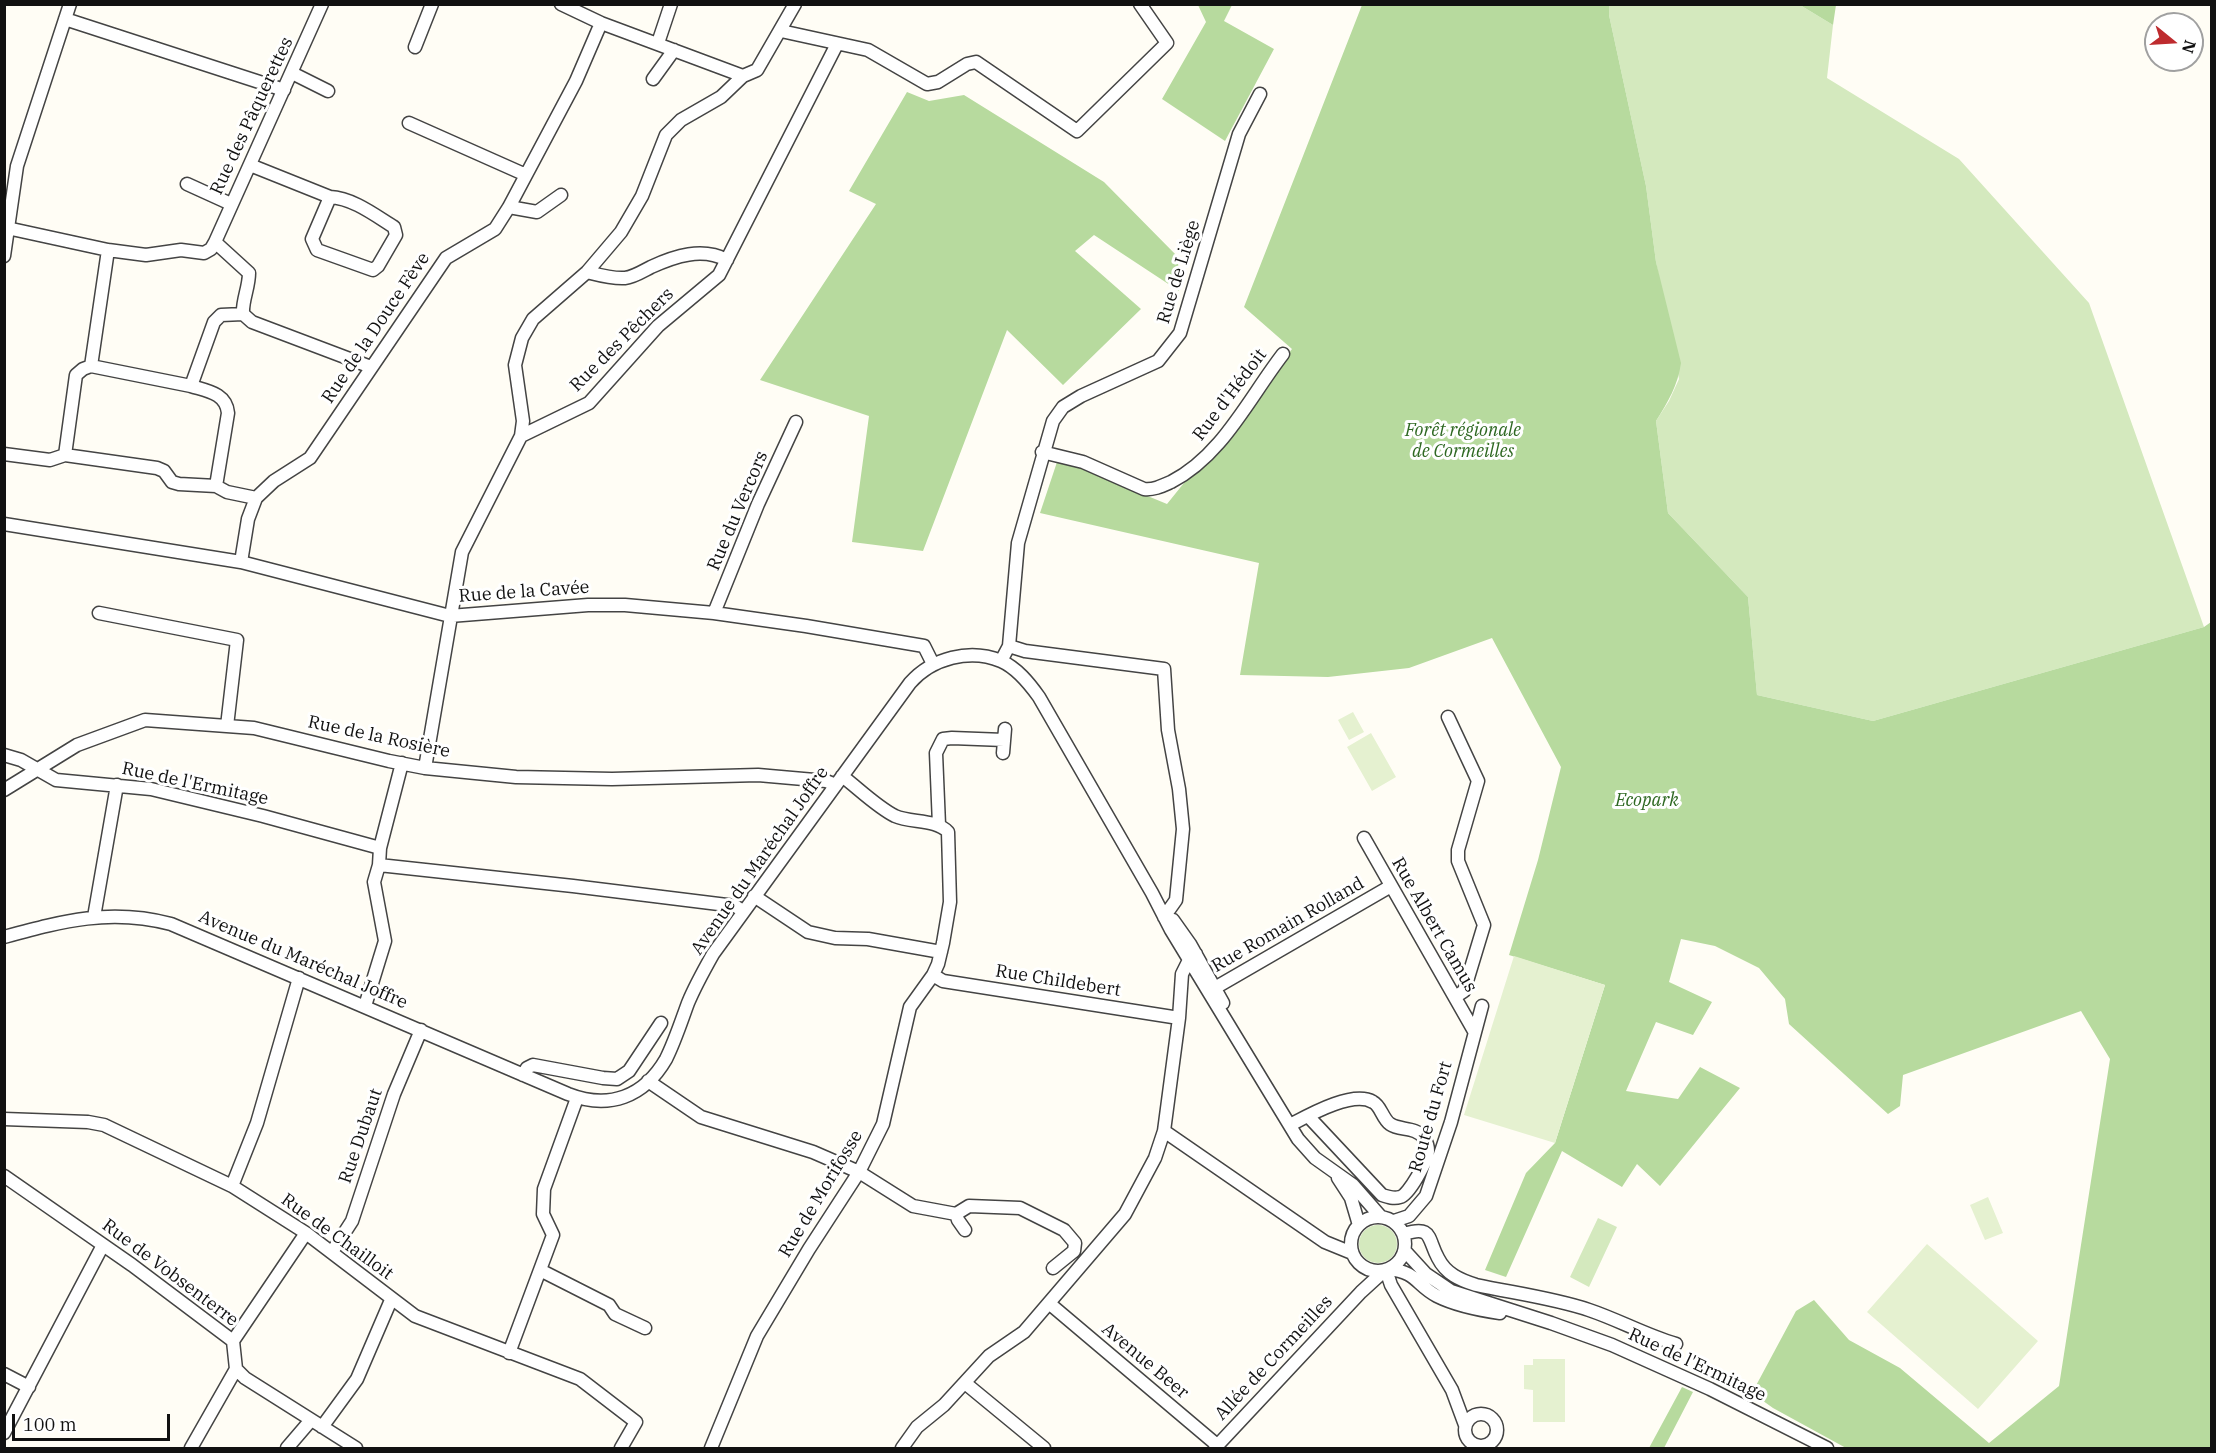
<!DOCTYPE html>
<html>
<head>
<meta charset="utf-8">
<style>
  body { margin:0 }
  #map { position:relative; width:2216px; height:1453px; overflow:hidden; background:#fffdf5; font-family:"IBM Plex Serif",serif }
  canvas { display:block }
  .frame { position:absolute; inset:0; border:6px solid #111; pointer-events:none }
  .north { position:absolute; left:2144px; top:12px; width:60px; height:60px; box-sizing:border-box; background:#fff; border:2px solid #a0a0a0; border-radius:50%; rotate:108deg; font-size:16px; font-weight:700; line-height:24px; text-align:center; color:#111 }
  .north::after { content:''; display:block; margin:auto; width:21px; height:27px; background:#be2b2e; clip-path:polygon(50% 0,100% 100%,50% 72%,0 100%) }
  .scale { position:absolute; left:12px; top:1414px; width:158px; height:27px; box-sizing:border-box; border:3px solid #111; border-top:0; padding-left:8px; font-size:18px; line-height:21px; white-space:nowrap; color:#111; -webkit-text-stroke:4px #fff; paint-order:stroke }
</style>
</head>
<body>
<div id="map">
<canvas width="2216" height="1453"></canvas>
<div class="frame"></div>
<div class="north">N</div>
<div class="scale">100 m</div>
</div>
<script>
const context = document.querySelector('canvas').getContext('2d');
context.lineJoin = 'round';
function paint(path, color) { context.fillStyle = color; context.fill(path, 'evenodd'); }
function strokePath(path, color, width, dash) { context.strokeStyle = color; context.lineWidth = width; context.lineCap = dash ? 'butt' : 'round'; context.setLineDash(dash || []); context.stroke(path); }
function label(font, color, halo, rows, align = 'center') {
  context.font = font + ' "IBM Plex Serif",serif'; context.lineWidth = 6; context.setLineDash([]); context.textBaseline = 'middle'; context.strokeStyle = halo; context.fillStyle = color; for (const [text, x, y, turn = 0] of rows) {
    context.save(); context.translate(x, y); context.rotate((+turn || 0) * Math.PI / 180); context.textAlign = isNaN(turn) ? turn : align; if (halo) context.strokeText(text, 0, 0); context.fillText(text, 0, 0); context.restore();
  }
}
paint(new Path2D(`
  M1609,5h191l33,20 -6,53 132,81 130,144 115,324 -331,94 -116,-26 -9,-98 -80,-84 -12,-92 13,-20 10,-22 -23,-117 -10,-76 -37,-171z
  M1598,1218l19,9 -28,60 -19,-10z
  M1359 1244a19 19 0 1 1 38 0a19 19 0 1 1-38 0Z`), '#d4e9be');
paint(new Path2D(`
  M1198,5h34l-8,16 50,28 -49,92 -63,-42 44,-77z
  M1362,5h247v10l37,171 10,76 25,101c-3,22 -13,39 -25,58l12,92 80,84 9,98 116,26 331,-94 7,-5v826h-365l-73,-40 -21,-15 44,-82 18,-11 35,40 51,28 89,75 70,-57 51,-327 -29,-48 -178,64 -3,31 -12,8 -99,-90 -4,-25 -26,-31 -44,-22 -34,-7 -12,43 43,20 -19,33 -37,-13 -30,69 52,8 22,-32 40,21 -80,98 -23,-22 -15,23 -60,-36 -56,126 -21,-7 41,-97 29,-30 50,-158 -96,-30 29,-95 23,-93 -69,-129 -83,30 -81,9 -88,-2 19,-112 -219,-50 18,-54 109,45 125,-155 -48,-42z
  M1800,5h36l-3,20z
  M907,92l22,9 35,-6 140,87 74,75 1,34 -85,-56 -19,16 66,58 -78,76 -56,-55 -84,221 -71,-9 17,-126 -109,-36 116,-176 -27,-13z
  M1682,1387l11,5 -29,56h-15z`), '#b7da9e');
paint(new Path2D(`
  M1353,712l11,20 -15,8 -11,-20z
  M1371,733l25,44 -24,14 -25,-44z
  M1514,956l91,29 -50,158 -91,-28z
  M1988,1197l15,36 -18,7 -15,-35z
  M1927,1244l111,97 -60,68 -111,-97z
  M1533,1359h32v63h-32v-32l-9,-1v-24h9z`), '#e5f1d0');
const minor = new Path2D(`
  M561,4l40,19 142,53
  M65,19l219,71
  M781,31l87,19 59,34 11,-2 29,-18 9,-2 101,69 90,-88 -27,-39
  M658,43l13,-39
  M415,47l17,-43
  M292,73l36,18
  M653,79l21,-29
  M409,123l117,52
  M250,165l80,32c23,1 46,19 64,30l2,8 -18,31 -5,4 -56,-20 -5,-11 18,-42
  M187,184l44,20
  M509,207l28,5 24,-17
  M7,228l101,22 38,5 35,-5 23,3 7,-4 4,-7 34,31c0,15 -7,27 -6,41l9,8 119,45
  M215,242l107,-238
  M4,256l13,-90 53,-162
  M587,272c12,3 26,7 38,6 9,-1 18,-7 26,-11 24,-11 51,-20 76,-7
  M91,366l100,20
  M521,436l2,-15 -8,-56 7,-27 11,-19 54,-47 34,-40 21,-36 24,-61 15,-15 40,-23 22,-21 14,-6 38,-66
  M1042,452l41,10 61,27c10,1 18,-3 27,-7 51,-26 78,-84 112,-128
  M4,454l46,6 15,-5 92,13 7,3 8,11 7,2 37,2 11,6 29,6
  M65,455l11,-80 7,-6 8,-3 17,-116
  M216,486l12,-73c-2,-20 -21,-22 -37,-27l23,-64 7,-7 22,-1
  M4,524l237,38 209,54 138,-11h37l89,8 92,13 118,20 9,18
  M241,562l7,-43 8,-21 18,-17 36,-23 136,-200 49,-29 14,-22 67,-126 25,-58
  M99,613l138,27 -10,86
  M714,613l44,-109 38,-82
  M1009,646l9,-103 35,-122 10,-14 18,-11 77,-35 22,-28 59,-199 21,-40
  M1001,661l8,-15 16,5 139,18 4,61 11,59 4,40 -7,71 -12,17
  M1448,717l30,64 -20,69v11l26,64 -20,66 -9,6
  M1003,753l2,-24
  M4,755l17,5 35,20 95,9 112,27 117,32
  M425,768l37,-216 59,-116 68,-33 69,-77 61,-51 118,-231
  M4,790l73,-45 68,-25 109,8 135,33 36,7 91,9 96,2 146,-4 68,6 10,4
  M939,825l-3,-72 7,-14 9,-1 52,2
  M1364,838l110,193
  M379,865l194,21 162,20 8,5
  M754,896l54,36 27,6 33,1 73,13
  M94,917l23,-132
  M1173,920l17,24 33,59
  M4,937c59,-16 106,-29 167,-13l397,170c41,16 76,3 98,-35 9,-18 15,-37 22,-56 7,-17 16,-33 25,-49l197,-271c22,-25 60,-35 91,-22 16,7 28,22 38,36l113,196 19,37 127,209 17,19 38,27 28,32
  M933,975l10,6 236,37
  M1209,989h4l178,-103
  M365,1006l20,-65 -11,-59 5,-17 1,-17 22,-85
  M523,1075l4,-7 6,-3 70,13 14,1 12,-8 32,-48
  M648,1081l53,36 112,35 46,20 54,34 43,8 13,-8 51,2 44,22 11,13 -1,8 -21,17
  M4,1119l84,3 16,3 128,61 74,47 109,83 165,63 56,43 -15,26
  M1290,1125c19,-10 63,-35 83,-23 8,4 9,16 17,22 10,7 25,2 34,14 2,3 4,9 4,13 0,9 -19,44 -28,46 -6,2 -12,0 -18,-2l-74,-79
  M1164,1131l161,111 27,11
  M4,1176l128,89 101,76 3,28 9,9 111,70
  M1338,1178l13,20 8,27
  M232,1186l25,-63 42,-145
  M956,1214l2,6 7,10
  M1351 1244a27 27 0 1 1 54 0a27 27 0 1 1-54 0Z
  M1394,1221l15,-5 17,-20 25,-74 31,-116
  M1404,1234c29,-9 23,4 34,24 8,16 22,22 38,27 37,8 77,13 113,25 30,10 56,25 87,34
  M1405,1251l21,23 25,17 100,32 61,22 98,44 117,59
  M332,1252l20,-31 42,-127 27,-64
  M1389,1269c28,3 27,16 48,27 20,10 42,14 63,17
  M540,1270l69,35 6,9 30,14
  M1386,1270l5,15 61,105 13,35
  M1050,1304l167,141
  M233,1341l73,-108
  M509,1353l44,-118 -10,-21 1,-25 33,-91
  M4,1374l25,13
  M965,1383l79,65
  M1465 1430a16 16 0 1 1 32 0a16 16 0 1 1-32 0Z
  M322,1427l35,-48 34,-79
  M4,1433l99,-188
  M191,1448l45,-79
  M287,1448l24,-28
  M711,1448l46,-112 52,-87 50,-77 24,-48 27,-117 23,-32 5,-11 5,-21 7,-41 -2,-70c-12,-13 -37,-9 -53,-16 -18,-9 -37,-28 -53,-40
  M902,1448l15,-21 27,-22 45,-49 35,-24 101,-118 30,-56 9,-27 15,-113 3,-44 7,-14 7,-6
  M1215,1448l146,-156 23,-21`);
strokePath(minor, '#444', 15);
strokePath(minor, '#fff', 12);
label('18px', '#111', '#fff', [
  ["Rue des Pâquerettes",252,116,-65],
  ["Rue de Liège",1179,272,-73],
  ["Rue de la Douce Fève",376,328,-56],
  ["Rue des Pêchers",622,340,-45],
  ["Rue d'Hédoit",1230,395,-53],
  ["Rue du Vercors",738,511,-67],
  ["Rue de la Cavée",524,592,-4],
  ["Rue de la Rosière",379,737,12],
  ["Rue de l'Ermitage",195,784,12],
  ["Avenue du Maréchal Joffre",760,861,-55],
  ["Rue Romain Rolland",1288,925,-30],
  ["Rue Albert Camus",1434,925,60],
  ["Avenue du Maréchal Joffre",303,960,23],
  ["Rue Childebert",1058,981,9],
  ["Route du Fort",1431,1117,-74],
  ["Rue Dubaut",361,1136,-71],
  ["Rue de Morifosse",821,1194,-59],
  ["Rue de Chailloit",337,1237,36],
  ["Rue de Vobsenterre",170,1273,37],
  ["Allée de Cormeilles",1274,1358,-47],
  ["Avenue Beer",1145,1361,40],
  ["Rue de l'Ermitage",1697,1365,25]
]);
label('italic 18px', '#2e6822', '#fff', [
  ["Forêt régionale",1463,431],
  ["de Cormeilles",1463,452],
  ["Ecopark",1647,801]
]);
</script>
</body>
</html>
